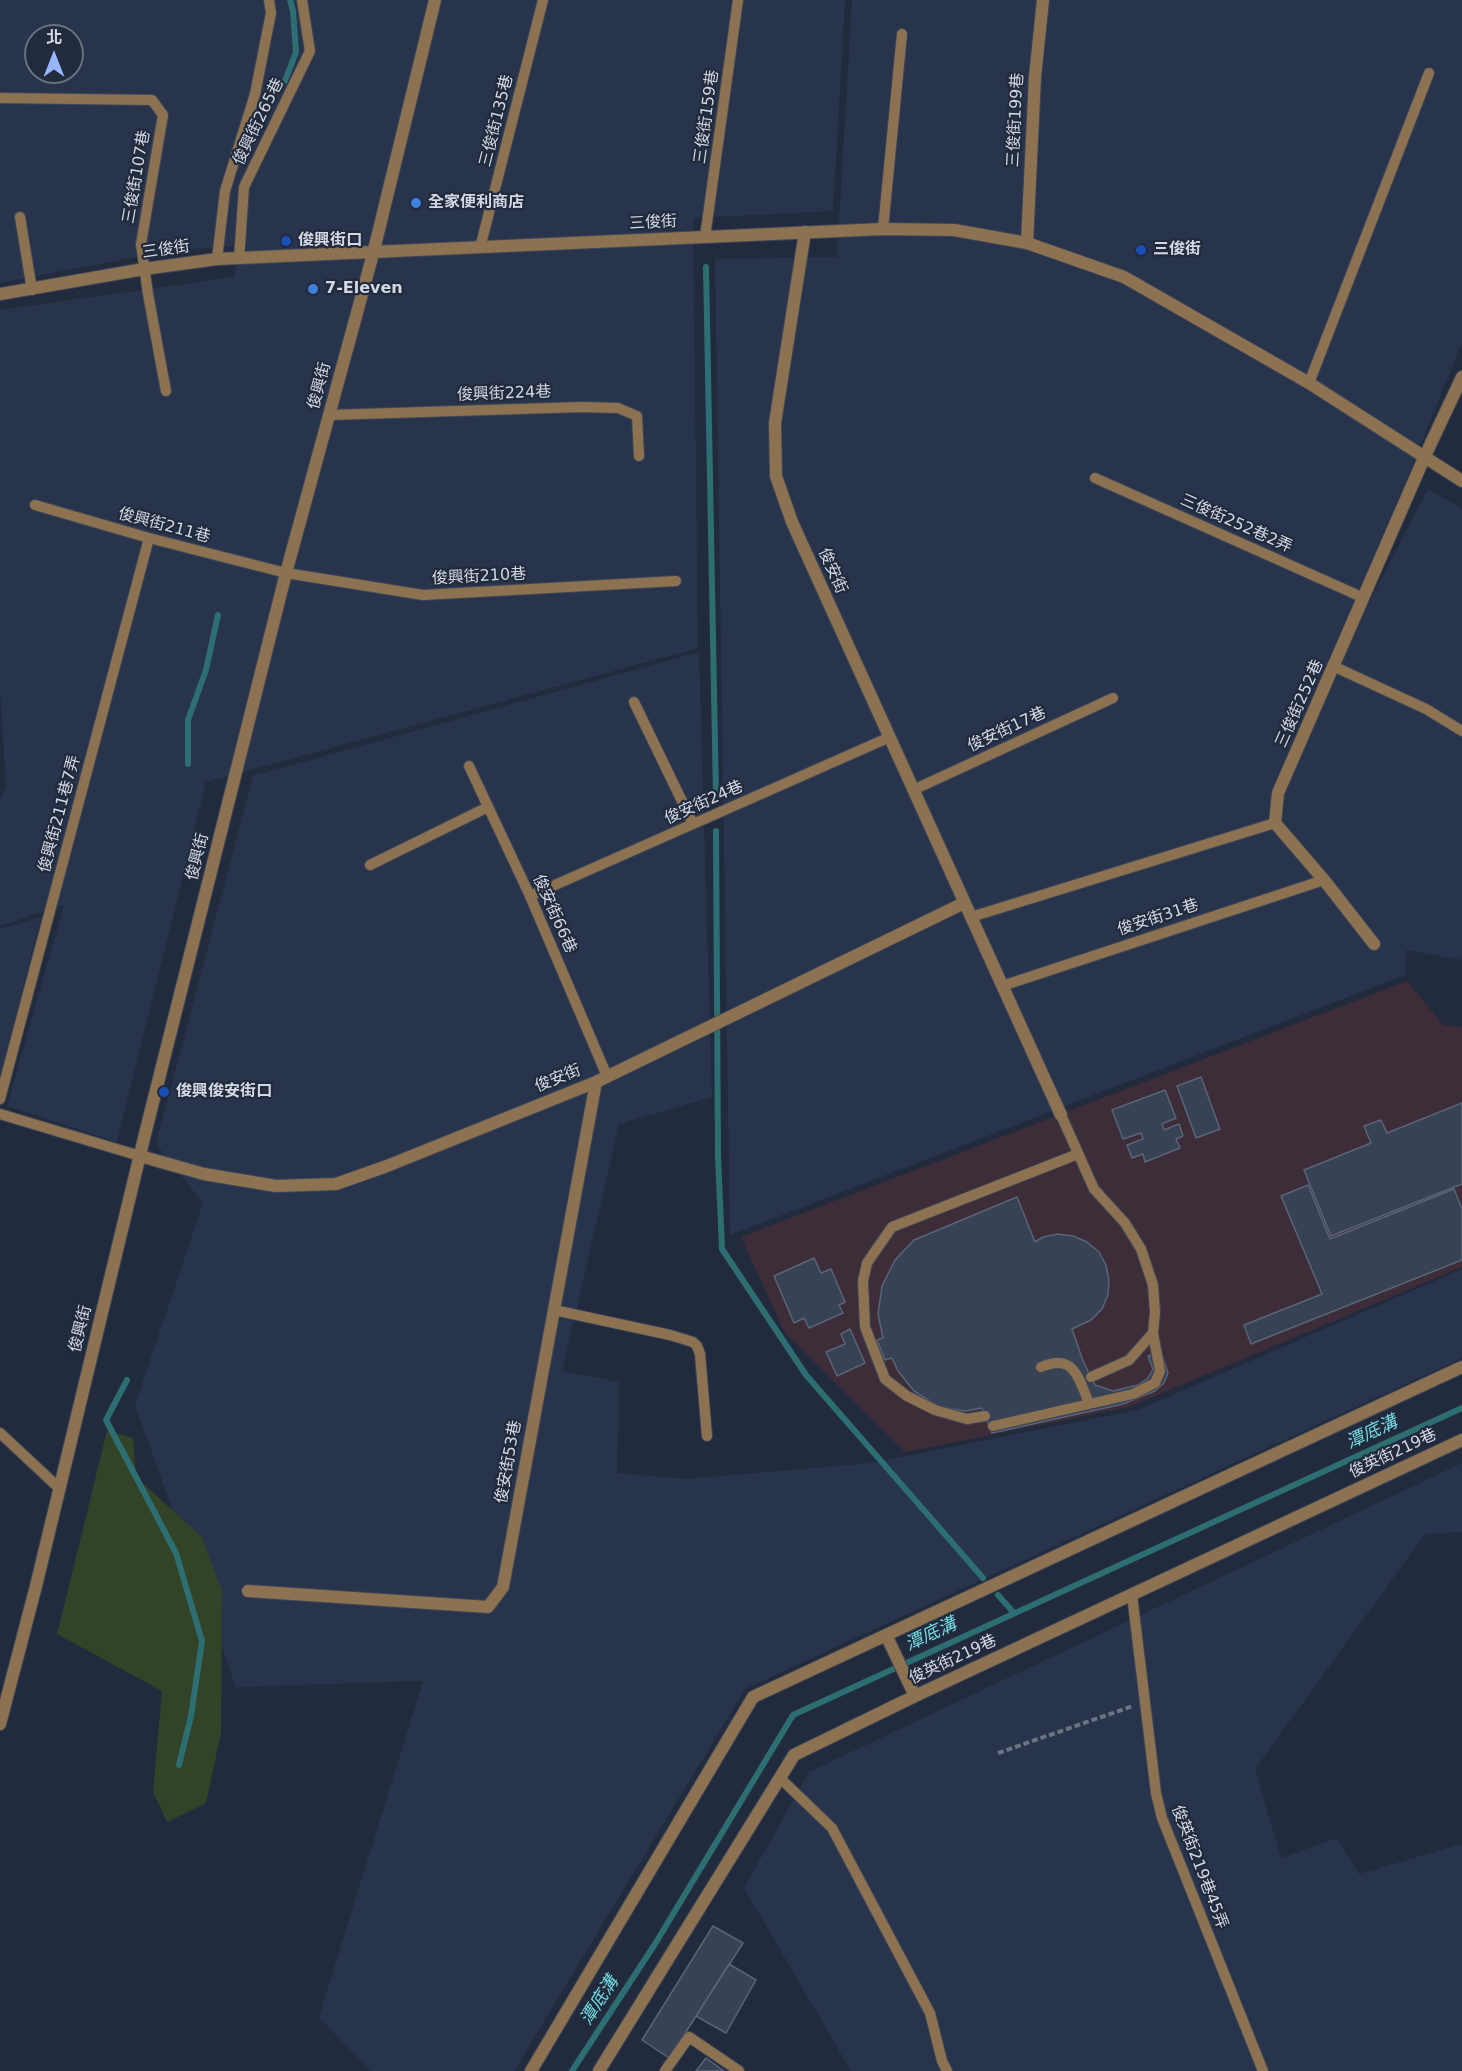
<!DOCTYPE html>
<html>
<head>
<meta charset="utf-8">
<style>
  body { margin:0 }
  #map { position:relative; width:1462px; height:2071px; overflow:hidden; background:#222b3d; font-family:"DejaVu Sans","Noto Sans TC",sans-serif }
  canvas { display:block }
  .north { position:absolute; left:24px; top:24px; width:60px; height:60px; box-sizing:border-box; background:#222b3d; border:2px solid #687080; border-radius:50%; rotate:0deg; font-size:16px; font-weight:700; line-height:24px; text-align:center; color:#d2d8e4 }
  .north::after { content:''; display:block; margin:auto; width:21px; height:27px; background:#97b6fd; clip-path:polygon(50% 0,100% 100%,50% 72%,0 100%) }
</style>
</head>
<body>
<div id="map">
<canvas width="1462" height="2071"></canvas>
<div class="north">北</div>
</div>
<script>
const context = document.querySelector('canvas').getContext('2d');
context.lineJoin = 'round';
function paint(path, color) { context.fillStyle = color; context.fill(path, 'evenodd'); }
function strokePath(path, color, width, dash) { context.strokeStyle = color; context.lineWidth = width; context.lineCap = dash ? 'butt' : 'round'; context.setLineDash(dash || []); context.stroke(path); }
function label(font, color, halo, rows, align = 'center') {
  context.font = font + ' "DejaVu Sans","Noto Sans TC",sans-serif'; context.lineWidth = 4.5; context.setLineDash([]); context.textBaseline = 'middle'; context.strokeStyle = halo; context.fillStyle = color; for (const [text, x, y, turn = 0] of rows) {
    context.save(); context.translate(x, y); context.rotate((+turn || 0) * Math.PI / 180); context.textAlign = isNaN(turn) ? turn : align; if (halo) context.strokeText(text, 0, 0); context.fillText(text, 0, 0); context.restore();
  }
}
paint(new Path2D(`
  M1407,981l36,44 19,2v240l-333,140 -224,45 -120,-119 -44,-96z`), '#3d2d38');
paint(new Path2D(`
  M0,0h845l-12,211 -140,7 5,430 -492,134 -89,360 -110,-36 57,-201 -64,21v-126l6,-14 -6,-95v-381l234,-33 8,-31 -69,4 -173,33zM36,36h36v36h-36z
  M852,0h610v342l-56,139 -133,305 155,-297 34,20v451l-56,-10 -1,25 -675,260 -15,-976 122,-2z
  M699,652l13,445 -93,27 -57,247 57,11 -2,91 70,6 184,-16 267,-53 324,-141v89l-717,331 -231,382h-144l-51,-54 104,-336 -187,6 -101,-282 68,-202 -47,-59 97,-368z
  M41,917l-41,159v-147z
  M1462,1463v69l-37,2 -170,235 26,89 56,-20 22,36 103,-30v227h-611l-107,-183 65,-116z`), '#28344b');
paint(new Path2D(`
  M107,1431l26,7 3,39 66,60 20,54 -1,142 -15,70 -39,19 -14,-30 9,-101 -105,-57z`), '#334328');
strokePath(new Path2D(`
  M285,81l11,-29 -3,-41 -3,-11
  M706,267l10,530
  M188,764v-44l18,-50 12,-55
  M716,831l2,325 4,93 84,126 177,203
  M127,1380l-21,40 70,133 26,88 -11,75 -12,49
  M998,1595l15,17
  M572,2071l83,-127 138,-229 669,-307`), '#2c6e72', 6);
const building = new Path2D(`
  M1201,1077l19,52 -24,9 -19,-52z
  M1165,1090l11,28 -14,6 2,6 15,-6 4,12 -7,3 4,9 -35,14 -2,-8 -11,4 -5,-13 16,-6 -2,-6 -18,6 -11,-29z
  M1462,1103v81l-131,52 -27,-66 67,-27 -7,-17 17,-6 6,13z
  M1308,1185l22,54 124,-50 8,20v51l-211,84 -7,-19 78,-31 -41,-98z
  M1017,1197l18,45 8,-5 15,-3 15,2 14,6 12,10 7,13 3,15 -1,15 -6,14 -11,11 -19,9 11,32 12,24 18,6 25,-6 10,-7 5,-9 -5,-13 13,-4 7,21 -4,10 -9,8 -32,13 -131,29 -10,-25 -17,3 -26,-4 -25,-16 -16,-20 -6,-13 -7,2 -8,-20 6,-2 -5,-24 4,-28 13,-26 19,-20z
  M814,1258l7,15 10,-4 14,33 -6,3 4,8 -34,15 -5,-10 -10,5 -20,-47z
  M850,1329l15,34 -28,13 -11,-24 19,-8 -4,-10z
  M713,1926l30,17 -74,115 -27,-18z
  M729,1964l27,16 -30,53 -30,-17z
  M706,2058l18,13h-28z`);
paint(building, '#384255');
strokePath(building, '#5a6479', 1.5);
const service = new Path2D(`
  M0,98l152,2 11,15 -22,129 7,50 18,97
  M20,217l12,73
  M883,229l19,-195
  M705,237l33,-237
  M480,248l63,-248
  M217,259l8,-68 30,-97 16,-81 -2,-13
  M239,259l5,-72 66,-136 -8,-51
  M1309,383l120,-310
  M329,415l253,-8 36,1 19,8 2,40
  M1095,478l269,120
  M35,505l114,33 137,35 137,22 253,-14
  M1335,667l91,42 36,22
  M634,702l59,122
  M469,766l61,130 77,180
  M913,790l200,-92
  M370,865l118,-58
  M530,896l360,-159
  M971,917l304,-94
  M1002,986l322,-106
  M0,1099l149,-561
  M0,1114l140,42
  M1061,1115l33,74 31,34 16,26 12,36 2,27 -2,21 -24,27 -38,17
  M554,1310l116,25 23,7 4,4 3,8 7,82
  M1041,1367c33,-14 37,10 48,36
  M985,1416l-18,3 -32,-9 -28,-14 -22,-17 -20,-52 -2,-46 4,-18 25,-36 186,-73
  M993,1426l140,-32 22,-11 5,-12 -7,-38
  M0,1433l59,55
  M1132,1595l24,198 6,25 101,253
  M780,1778l52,50 98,185 12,48 5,10
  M665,2071l24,-34 50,34`);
const minor = new Path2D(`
  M805,232l-30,191 1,53 16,46 269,593
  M1027,243l8,-166 8,-77
  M1374,944l-50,-64 -49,-57 3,-30 146,-335 38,-81
  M140,1156l64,18 72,12 60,-2 51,-18 209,-84 368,-179
  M248,1591l240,16 15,-20 93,-505
  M886,1635l29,61
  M531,2071l222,-374 709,-330
  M599,2071l195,-316 121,-59 547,-256`);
const tertiary = new Path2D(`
  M0,294l144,-25 73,-10 666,-30 71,1 73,13 97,34 185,106 153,98
  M0,1724l36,-138 109,-452 141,-561 87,-319 62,-254`);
strokePath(service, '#3e4758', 12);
strokePath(minor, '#3e4758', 14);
strokePath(tertiary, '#3e4758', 14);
strokePath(new Path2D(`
  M998,1753l135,-47`), '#6c7484', 4, [6, 3]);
strokePath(service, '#8c7251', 10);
strokePath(minor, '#8c7251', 12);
strokePath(tertiary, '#8c7251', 12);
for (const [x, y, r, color] of [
  [416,203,6,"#3f7fe0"],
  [286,241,6,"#1a4fb4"],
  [1141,250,6,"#1a4fb4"],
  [313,289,6,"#3f7fe0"],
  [164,1092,6,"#1a4fb4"]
]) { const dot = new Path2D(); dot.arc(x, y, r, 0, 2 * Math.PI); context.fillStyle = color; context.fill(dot); strokePath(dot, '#222b3d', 2); }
label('16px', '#d2d8e4', '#222b3d', [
  ["三俊街159巷",707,117,-82],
  ["三俊街199巷",1016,120,-87],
  ["三俊街135巷",497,121,-76],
  ["俊興街265巷",259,122,-64],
  ["三俊街107巷",137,177,-80],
  ["三俊街",653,223,-3],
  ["三俊街",166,250,-8],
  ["俊興街",320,386,-75],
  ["俊興街224巷",504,394,-2],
  ["三俊街252巷2弄",1236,524,24],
  ["俊興街211巷",164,526,15],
  ["俊安街",832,571,66],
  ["俊興街210巷",479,577,-3],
  ["三俊街252巷",1300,704,-66],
  ["俊安街17巷",1007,730,-25],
  ["俊安街24巷",704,803,-24],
  ["俊興街211巷7弄",60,814,-75],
  ["俊興街",198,857,-76],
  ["俊安街66巷",554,914,66],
  ["俊安街31巷",1158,918,-18],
  ["俊安街",558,1079,-22],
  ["俊興街",81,1329,-76],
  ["俊英街219巷",1393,1454,-25],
  ["俊安街53巷",509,1462,-80],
  ["俊英街219巷",953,1660,-25],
  ["俊英街219巷45弄",1199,1867,69]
]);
label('bold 16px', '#d2d8e4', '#222b3d', [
  ["全家便利商店",428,203],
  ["俊興街口",298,241],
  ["三俊街",1153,250],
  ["7-Eleven",325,289],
  ["俊興俊安街口",176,1092]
], 'left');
label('italic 18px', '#73dbe1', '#222b3d', [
  ["潭底溝",1372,1433,-25],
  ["潭底溝",931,1635,-25],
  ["潭底溝",600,2001,-57]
]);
</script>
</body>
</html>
